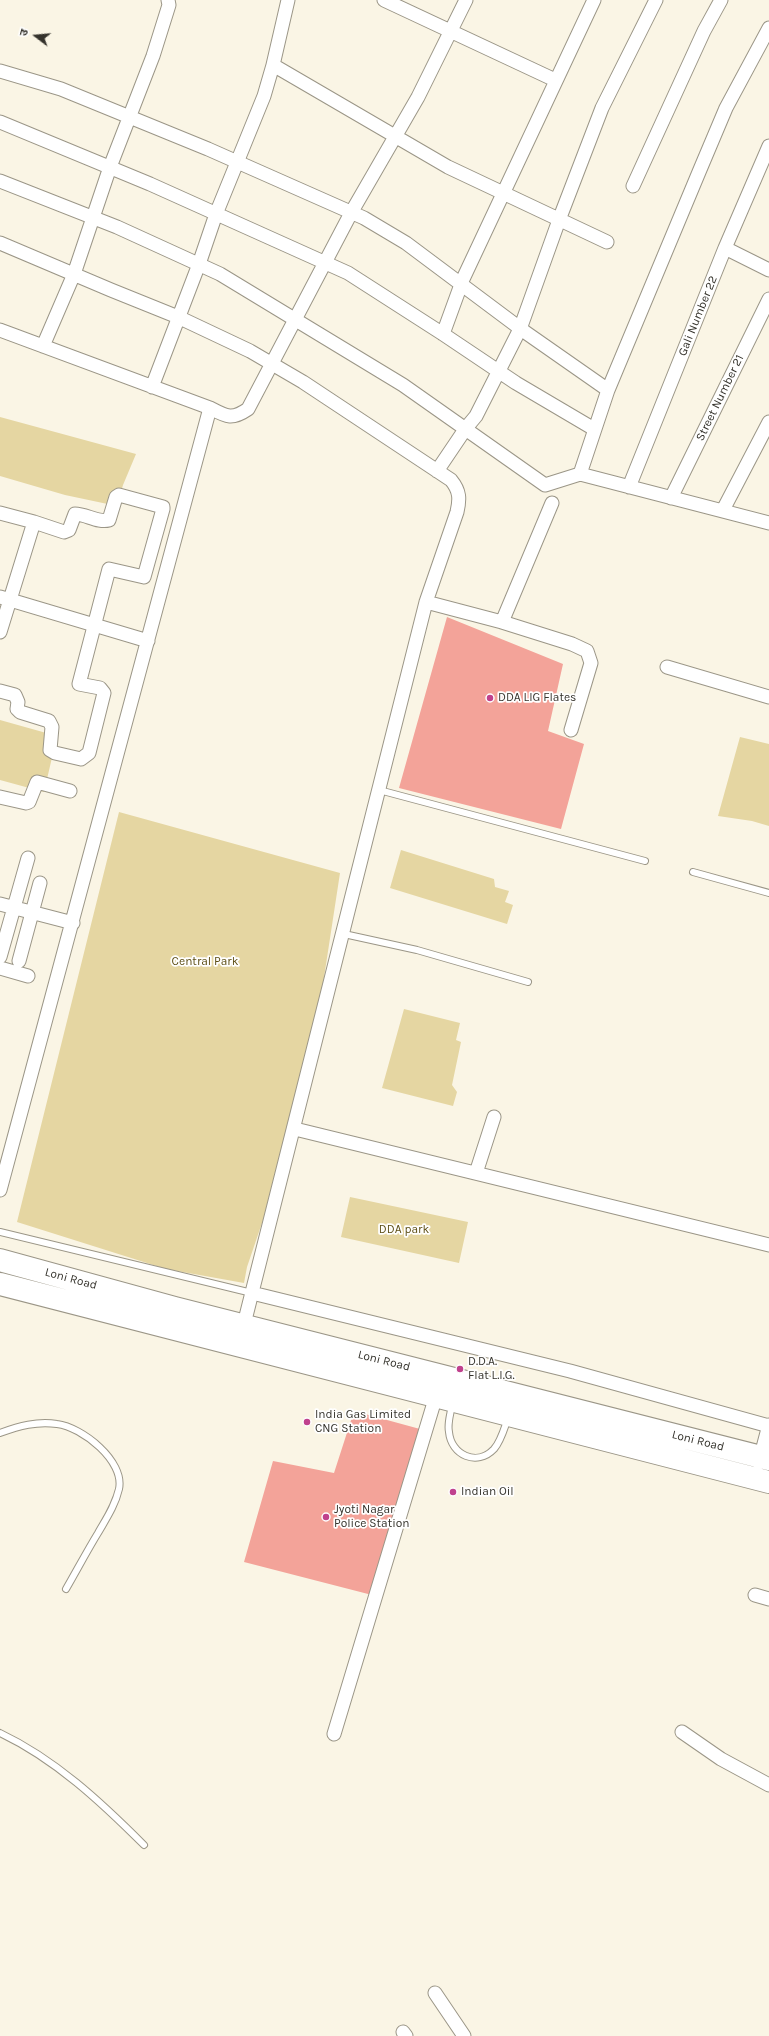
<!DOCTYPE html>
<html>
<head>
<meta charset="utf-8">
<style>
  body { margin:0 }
  #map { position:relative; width:769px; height:2036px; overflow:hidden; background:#faf5e5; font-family:Karla,"Noto Sans Devanagari",sans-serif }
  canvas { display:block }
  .north { position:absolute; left:16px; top:16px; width:40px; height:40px; -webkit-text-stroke:3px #fff; paint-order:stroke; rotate:286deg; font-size:11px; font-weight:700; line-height:16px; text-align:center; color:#35332c }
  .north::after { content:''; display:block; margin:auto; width:14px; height:18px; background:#35332c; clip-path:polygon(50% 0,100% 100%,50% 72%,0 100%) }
</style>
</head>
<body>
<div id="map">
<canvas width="769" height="2036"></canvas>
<div class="north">उ</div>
</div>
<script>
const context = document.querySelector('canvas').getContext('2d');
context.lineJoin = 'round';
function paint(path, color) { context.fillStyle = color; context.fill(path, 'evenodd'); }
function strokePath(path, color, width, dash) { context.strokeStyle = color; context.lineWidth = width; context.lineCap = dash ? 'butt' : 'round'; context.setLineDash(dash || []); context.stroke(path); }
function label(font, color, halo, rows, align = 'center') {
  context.font = font + ' Karla,sans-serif'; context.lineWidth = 3.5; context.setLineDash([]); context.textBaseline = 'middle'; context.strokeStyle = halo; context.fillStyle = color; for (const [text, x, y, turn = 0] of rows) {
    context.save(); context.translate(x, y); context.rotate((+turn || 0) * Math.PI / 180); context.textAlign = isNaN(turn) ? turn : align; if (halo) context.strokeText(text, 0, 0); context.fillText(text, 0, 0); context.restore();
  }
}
paint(new Path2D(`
  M0,417l136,37 -13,31 -6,21 -52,-11 -65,-19z
  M0,720l57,16 -13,56 -44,-12z
  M740,737l29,7v82l-17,-5 -34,-5z
  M119,812l221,61 -17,111 -60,236 -16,47 -3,16 -78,-14 -149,-47z
  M401,850l93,29 1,8 14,4 -4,11 8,3 -6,19 -117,-36z
  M404,1009l56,14 -4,17 5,2 -9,43 5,7 -4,14 -71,-18z
  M350,1197l118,25 -9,41 -118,-26z`), '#e5d6a2');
paint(new Path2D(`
  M447,617l116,47 -15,67 36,13 -23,85 -162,-41z
  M354,1411l66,18 -48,166 -128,-33 29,-101 61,12z`), '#f3a399');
const lane = new Path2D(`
  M379,790l266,71
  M693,872l76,21
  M344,934l73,16 111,32
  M0,1232l252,61
  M452,1404c-1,9 -5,19 -3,28 2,23 28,35 45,17 7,-8 10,-20 14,-31
  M0,1433c19,-7 37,-12 57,-9 25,3 68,37 62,65 -4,17 -13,30 -21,44 -11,18 -21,37 -32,56
  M0,1733c55,26 101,69 144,112`);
const street = new Path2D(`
  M288,0l-15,65 175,102 159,75
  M384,0l171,80
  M0,71l61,18 147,60 156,69 42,25 119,89 83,58
  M0,122l150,62 198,89 95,61 73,49 78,46
  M0,181l117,46 103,47 183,111 142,100 35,-11 189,49
  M633,186l71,-155 17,-31
  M0,243l111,47 67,27 72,34 53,31 148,98c9,11 9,19 6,32l-31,90 -184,730
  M725,248l44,22
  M0,330l210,78 -210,782
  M443,334l20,-55 131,-279
  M43,346l31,-72 36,-107 43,-111 16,-51 -1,-5
  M152,387l47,-123 17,-50 48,-118 9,-31
  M210,408c17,9 22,12 38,1l103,-196 67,-116 48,-97
  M437,471l29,-43 10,-12 44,-87 39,-109 43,-112 54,-108
  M580,474l28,-84 91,-218 27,-64 43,-80
  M629,487l96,-239 44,-102
  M671,498l98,-199
  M552,503l-50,119 70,22 15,7 4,12 -20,67
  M723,510l46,-88
  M0,513l34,9 -34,110
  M0,597l148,44
  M426,602l76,20
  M667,667l102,30
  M0,691l15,4 3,7 -1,7 3,3 29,9 3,6 -2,23 5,3 26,6 8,-6 15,-60 -4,-5 -21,-4 30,-115 35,8 19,-68v-2l-44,-12 -3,2 -7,23c-11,3 -23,-6 -34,-6l-6,16 -5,2 -30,-10
  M0,797l26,6 3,-1 8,-20 33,9
  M0,904l73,19
  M0,957l28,-99
  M19,961l21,-78
  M0,968l28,8
  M295,1129l474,116
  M476,1173l18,-56
  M252,1293l318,78 199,55
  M759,1463l10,-38
  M755,1595l14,4
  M682,1732l39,27 48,26
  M334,1734l102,-338
  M435,1993l29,43
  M403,2032l3,4`);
const highway = new Path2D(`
  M0,1260l175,48 594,151
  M0,1284l769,198`);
strokePath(lane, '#9b9687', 8);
strokePath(street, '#9b9687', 15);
strokePath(highway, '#9b9687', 24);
strokePath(lane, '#fff', 6);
strokePath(street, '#fff', 13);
strokePath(highway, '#fff', 22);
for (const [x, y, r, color] of [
  [490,698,4,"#c0418d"],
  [460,1369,4,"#c0418d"],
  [307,1422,4,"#c0418d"],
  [453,1492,4,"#c0418d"],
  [326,1517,4,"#c0418d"]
]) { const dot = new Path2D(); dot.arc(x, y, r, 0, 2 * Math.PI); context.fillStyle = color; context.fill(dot); strokePath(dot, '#fff', 1.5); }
label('12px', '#35332c', '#fff', [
  ["Gali Number 22",698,316,-68],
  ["Street Number 21",720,398,-64],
  ["Loni Road",71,1279,15],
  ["Loni Road",384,1361,14],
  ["Loni Road",698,1441,14]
]);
label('12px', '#35332c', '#fff', [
  ["DDA LIG Flates",498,698],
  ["D.D.A.",468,1362],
  ["Flat L.I.G.",468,1376],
  ["India Gas Limited",315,1415],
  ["CNG Station",315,1429],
  ["Indian Oil",461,1492],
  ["Jyoti Nagar",334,1510],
  ["Police Station",334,1524]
], 'left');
label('12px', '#5d4e15', '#fff', [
  ["Central Park",205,962],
  ["DDA park",404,1230]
]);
</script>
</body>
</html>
